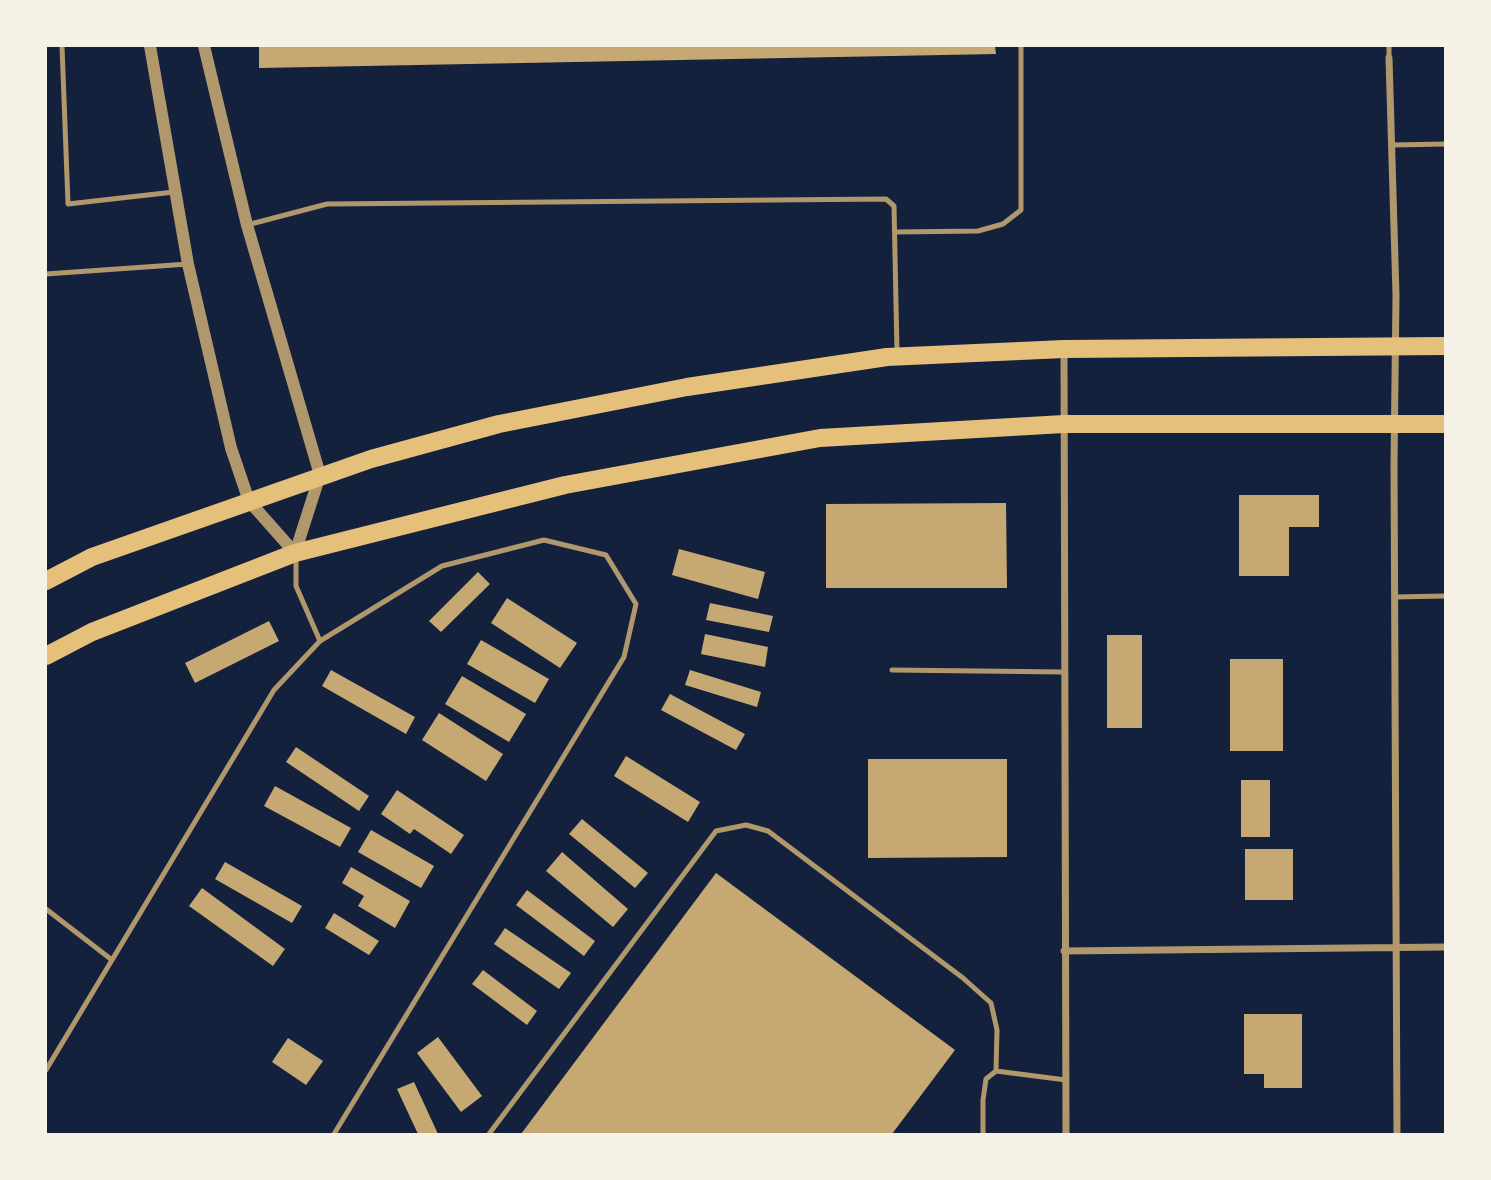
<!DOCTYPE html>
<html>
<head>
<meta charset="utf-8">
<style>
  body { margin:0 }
  #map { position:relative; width:1491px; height:1180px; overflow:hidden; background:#14213d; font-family:"Sofia Sans Condensed",sans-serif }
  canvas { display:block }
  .frame { position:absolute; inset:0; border:47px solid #f6f1e7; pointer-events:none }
</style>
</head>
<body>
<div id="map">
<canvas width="1491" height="1180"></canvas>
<div class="frame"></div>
</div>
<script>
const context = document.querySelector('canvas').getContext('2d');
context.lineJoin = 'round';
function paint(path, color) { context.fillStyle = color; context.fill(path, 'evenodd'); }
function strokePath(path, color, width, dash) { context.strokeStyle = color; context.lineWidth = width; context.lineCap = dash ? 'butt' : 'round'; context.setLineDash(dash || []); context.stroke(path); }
paint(new Path2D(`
  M259,46h736l1,8 -737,14z
  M1239,495h80v32h-30v49h-50z
  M1006,503l1,85h-181v-84z
  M679,549l86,23 -7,27 -86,-24z
  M478,572l12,12 -49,48 -12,-11z
  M507,598l70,45 -17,25 -69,-45z
  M710,603l63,13 -4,16 -63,-12z
  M269,621l10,20 -84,42 -10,-20z
  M705,634l63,13 -3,20 -64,-13z
  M1107,635h35v93h-35z
  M481,640l68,39 -14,24 -68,-39z
  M1230,659h53v92h-53z
  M331,670l84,47 -9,17 -84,-48z
  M690,670l71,22 -4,15 -72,-22z
  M462,676l64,38 -17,28 -64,-38z
  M670,694l75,40 -9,16 -75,-40z
  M439,713l64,41 -17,27 -64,-41z
  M296,747l73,49 -10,15 -73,-49z
  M626,756l74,46 -12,20 -74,-46z
  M868,759h139v98l-139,1z
  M1241,780h29v57h-29z
  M275,786l76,42 -11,19 -76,-41z
  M397,790l67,45 -13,19 -37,-25 -4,5 -29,-20z
  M582,819l66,54 -13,15 -66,-54z
  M371,830l63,36 -13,22 -63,-36z
  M1245,849h48v51h-48z
  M562,852l66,57 -15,18 -67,-56z
  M225,862l77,44 -10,17 -77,-44z
  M351,867l59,34 -15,27 -37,-22 6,-10 -22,-13z
  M716,873l239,177 -63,84h-371z
  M202,888l83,61 -12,17 -84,-60z
  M527,890l68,51 -11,15 -68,-51z
  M334,913l45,28 -10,14 -44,-27z
  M505,928l66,45 -12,16 -65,-45z
  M483,970l54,41 -10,14 -55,-41z
  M1244,1014h58v74h-38v-14h-20z
  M438,1037l44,59 -21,16 -44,-59z
  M288,1038l35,23 -17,24 -34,-23z
  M414,1082l24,52h-20l-21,-45z`), '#c6a872');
strokePath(new Path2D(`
  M62,46l6,158 106,-12
  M1389,58v-12
  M1392,145l54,-1
  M247,225l80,-21 559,-5 8,7 3,146
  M895,232l83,-1 25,-7 18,-14v-164
  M46,274l142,-10
  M296,557v29l24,55 122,-75 102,-26 62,15 30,49 -12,53 -290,477
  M1394,597l52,-1
  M892,670l172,2
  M46,909l66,51
  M46,1070l228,-380 46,-49
  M489,1134l227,-303 30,-6 22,6 195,147 28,25 6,27 -1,41 70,9
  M983,1134v-34l3,-21 10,-8`), '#b1986c', 5);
strokePath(new Path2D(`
  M1389,58l7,237 -2,169 3,670
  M1064,351l2,783
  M1064,951l382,-4`), '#b1986c', 7);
strokePath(new Path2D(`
  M150,46l38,218 43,184 18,53 46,52
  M204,46l43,179 73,250 -25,78`), '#b1986c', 12);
strokePath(new Path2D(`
  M46,581l46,-24 279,-98 128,-35 188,-37 200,-30 177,-8 382,-3
  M46,656l46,-24 203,-79 270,-68 255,-47 244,-14h382`), '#e5c07b', 18);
</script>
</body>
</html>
